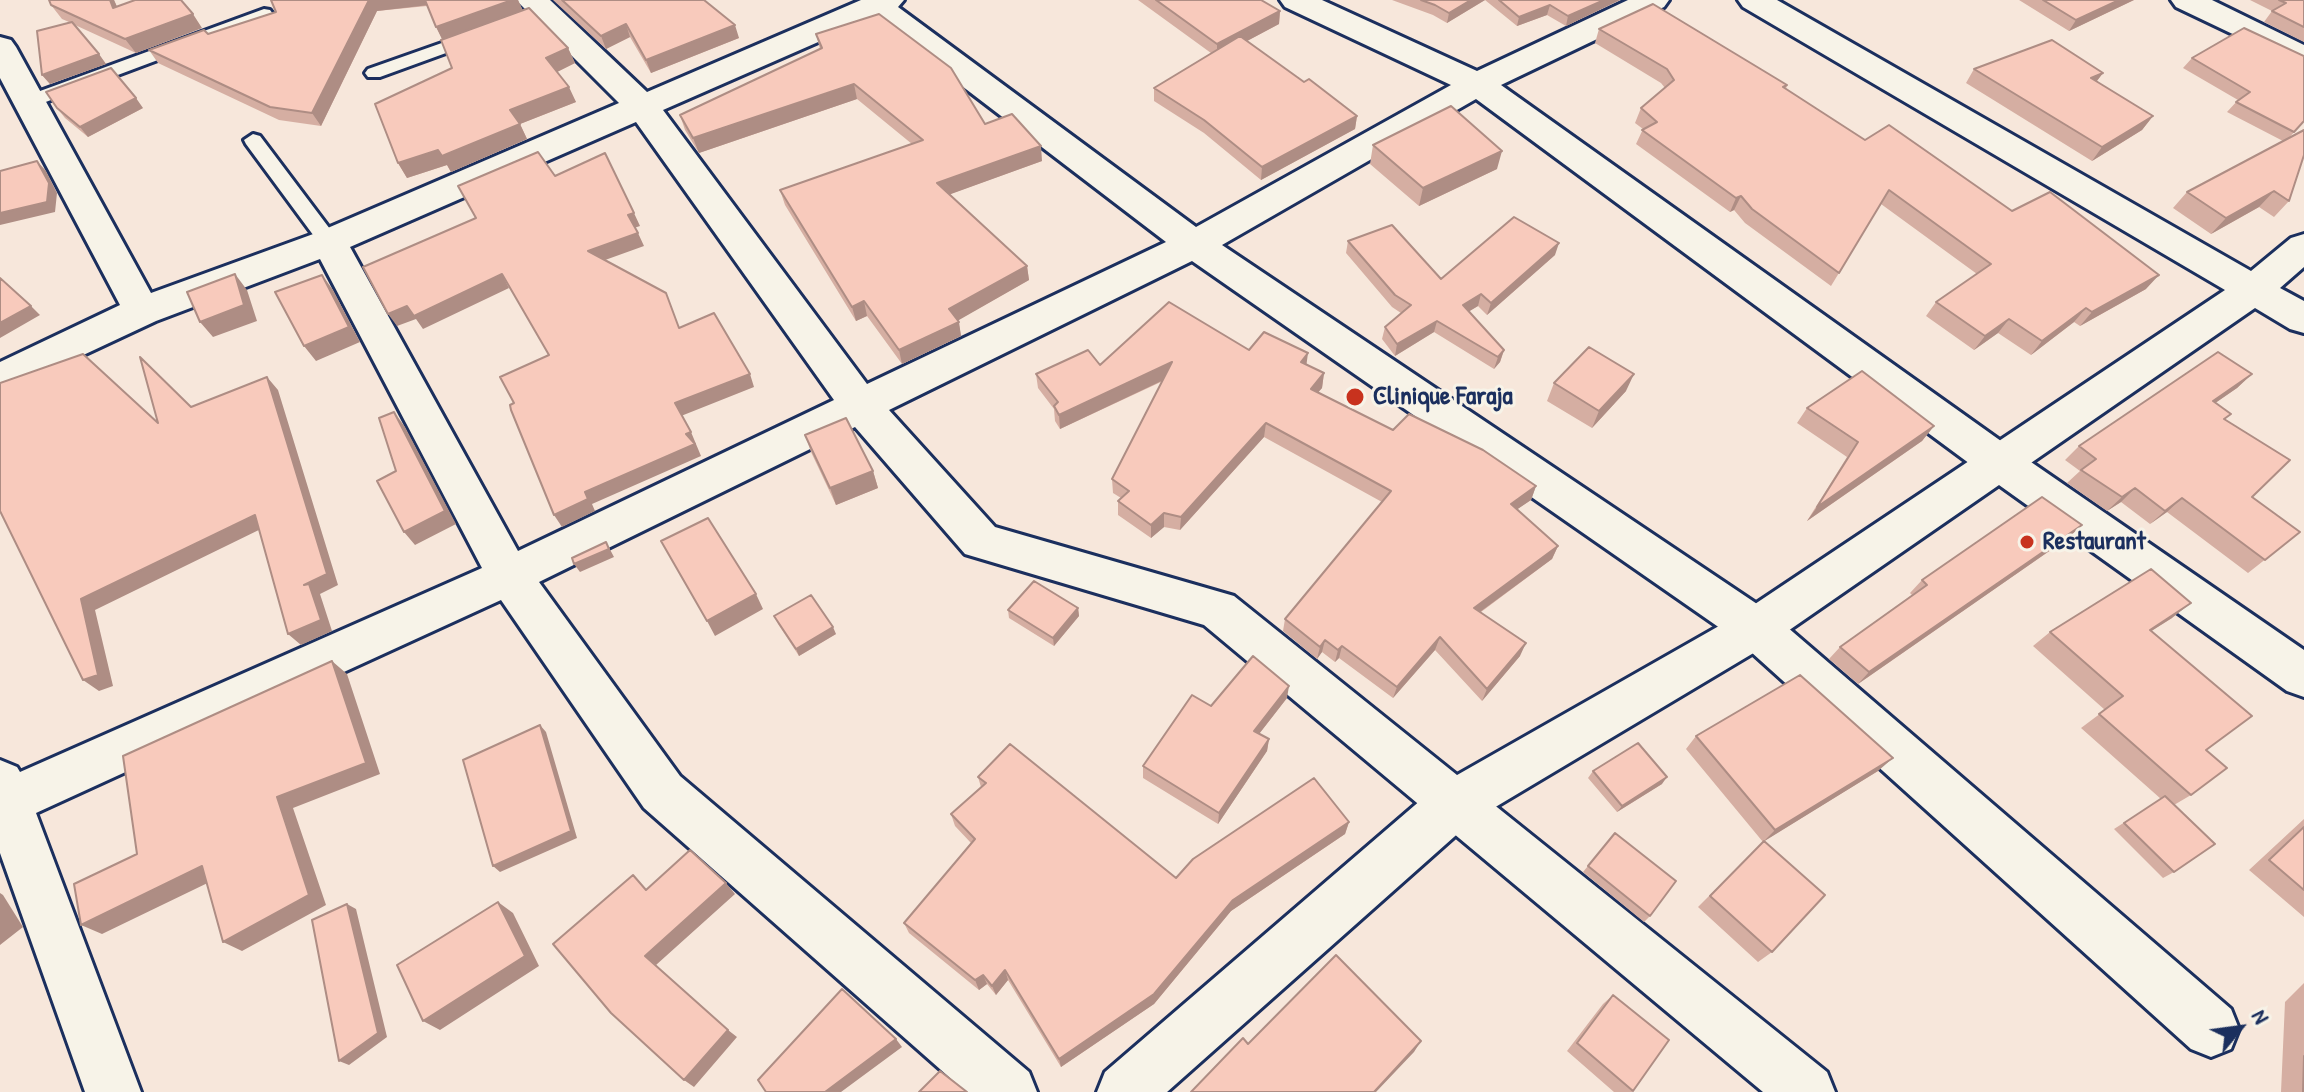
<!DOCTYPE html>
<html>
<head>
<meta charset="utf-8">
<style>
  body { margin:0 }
  #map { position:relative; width:2304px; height:1092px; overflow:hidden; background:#f7e7db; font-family:"Patrick Hand",sans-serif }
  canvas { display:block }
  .north { position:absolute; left:2200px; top:988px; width:80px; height:80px; -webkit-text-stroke:6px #f7f3e8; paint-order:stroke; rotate:61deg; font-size:22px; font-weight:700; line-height:32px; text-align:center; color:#1b2f5e }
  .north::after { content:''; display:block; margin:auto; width:28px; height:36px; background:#1b2f5e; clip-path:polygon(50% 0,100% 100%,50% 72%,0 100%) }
</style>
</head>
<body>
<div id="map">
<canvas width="2304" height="1092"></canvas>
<div class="north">N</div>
</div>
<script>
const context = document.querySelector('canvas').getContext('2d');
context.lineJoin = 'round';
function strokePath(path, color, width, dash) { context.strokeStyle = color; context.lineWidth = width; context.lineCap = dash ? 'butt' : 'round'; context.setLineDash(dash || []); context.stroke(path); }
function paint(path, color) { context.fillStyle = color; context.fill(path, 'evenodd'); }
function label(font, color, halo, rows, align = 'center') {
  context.font = font + ' "Patrick Hand",sans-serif'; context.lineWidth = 6; context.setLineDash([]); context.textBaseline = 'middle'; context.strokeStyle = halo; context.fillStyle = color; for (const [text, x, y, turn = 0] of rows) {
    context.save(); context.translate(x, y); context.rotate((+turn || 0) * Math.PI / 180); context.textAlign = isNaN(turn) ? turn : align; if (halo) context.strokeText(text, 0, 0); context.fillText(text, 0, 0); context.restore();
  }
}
const service = new Path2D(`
  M264,9l6,1 3,4 -3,4 -235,88h-14l-2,-4 2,-4z
  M473,32l9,5 -3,4 -99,36h-12l-3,-4 3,-4z
  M253,134l7,2 76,101 3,5 -3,5h-14l-76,-103 -2,-4z`);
const minor = new Path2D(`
  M516,0h34l97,92 214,-92h43l-6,7 298,220 255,-142 -166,-78 -5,-7h42l155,71 151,-71h41l-5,7 -163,78 514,366 289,199v47l-17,-6 -302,-216 -509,-376 -254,146 550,369 459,395 8,20 -8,20 -20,8 -20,-8 -451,-407 -548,-381 -303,149 106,117 239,69 593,476 8,20h-72l-559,-467 -239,-71 -110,-127 -316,155 141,194 349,296 8,20h-71l-322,-284 -143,-208 -465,213 105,279h-56l-85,-239v-93l17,7 3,5 462,-204 -162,-309 -164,62 -156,73v-32l120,-57 -120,-227v-41l11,3 5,7 135,246 165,-60 303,-130zM873,18l293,224 -299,142 -204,-274zM636,122l198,278 -316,151 -168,-304z
  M2171,0h41l92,45v23l-128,-61z`);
const tertiary = new Path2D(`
  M1738,0h39l474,271 40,-33 13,-4v33l-24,21 24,13v32l-14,-4 -35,-21 -483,334 -300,179 -305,271h-70l8,-20 331,-285 304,-173 485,-324 -482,-283z`);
strokePath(service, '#1b2f5e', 6);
strokePath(minor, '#1b2f5e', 6);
strokePath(tertiary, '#1b2f5e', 6);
paint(service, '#f7f3e8');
paint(minor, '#f7f3e8');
paint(tertiary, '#f7f3e8');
paint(new Path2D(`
  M49,0h65l3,7 85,21 -66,25 -61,-28 31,39 -56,20 -8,-9 27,-53 -7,-3 -11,-14z
  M518,0l5,11 45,37 7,15 -18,9 19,30 -56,22 7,15 -76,33 -4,-7 -40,13 -9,-15 54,-95 -10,-29 -15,-33 -50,5 -56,115 -42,-6 -121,-57 -9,-13 59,-16 68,-22z
  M553,0h151l35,38 -88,35 -21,-36 -24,12z
  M1138,0h123l19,11 -1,13 -32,17 57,41 53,34 -2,13 -94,51 -57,-47 -50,-32v-13l57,-35z
  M1392,0h93l-38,23 -14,-8z
  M1485,0h135l-54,26 -19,-11 -30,11z
  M2019,0h115l-65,31z
  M2250,0h54v42l-40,-20 8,-11z
  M1599,29l188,56 -1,4 79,51 147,71 134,78 -66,37 -6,-4 -43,33 -33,-22 -24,17 -48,-34 10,-14 41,-28 -96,-70 -50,82 -86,-63 -11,-13 -4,2 -94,-68 7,-15 -8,-6 6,-15 24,-20 -4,-5 -66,-40z
  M816,34l169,90 57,37 -92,33 77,72 2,14 -71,40 3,16 -59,28 -35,-48 -11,5 -71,-116 -5,-15 132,-46 -55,-45 -158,54 -14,-23 -5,-15 140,-66z
  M2192,58l112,63 -16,18 1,62 -15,16 -15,-10 -48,27 -38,-26 14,-16 96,-51 -56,-29 11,-12 -55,-32z
  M1974,69l129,4 -7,9 57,34 -11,14 -50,31 -126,-78z
  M57,108h86l-55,29 -23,-19z
  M1373,145l124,24 -78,37 -49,-42z
  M1348,241l93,38 114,-24 -68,60 -9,-9 -9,5 35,39 -4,12 -6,7 -60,-37 -39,24 -13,-17 3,-12 16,-14 -9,-6 -46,-54z
  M1249,350l58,15 17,8 -2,15 -4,4 75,38 143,56 -5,14 -14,9 41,37 -6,13 -71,53 39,44 -38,45 -47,-51 -42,48 -54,-40 -4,4 -13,-10 -5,7 -34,-28 2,-12 97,-117 -118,-65 -84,93 -16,-3 -13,11 -33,-23v-14l3,-3 -8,-5 -1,-14 51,-98 -103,48 -5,-8 -1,-12 -16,-21 -2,-14z
  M2252,374l-15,14 -22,15 16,11 -6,5 27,78 48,35 -52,41 -81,-61 -17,12 -29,-22 -14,9 -40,-28 13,-12 -15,-11 14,-14z
  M1554,383l72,8 -34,37 -45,-27z
  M1807,408l127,18 -12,15 -115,80 40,-64 -50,-34z
  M805,435l68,36 5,17 -42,17 -25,-53z
  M2082,525l-14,13 -210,146 -29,-25 11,-12 72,-52 -2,-2 12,-13z
  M1078,608l1,8 -25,30 -45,-28 -1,-8z
  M774,616l62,18 -37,22 -21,-32z
  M2172,618l-21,13 55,119 -15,45 -17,10v67l-11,6 -49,-49 47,-30 -80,-71 24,-18 -72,-64 17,-14z
  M1287,698l-28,36 10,5 -2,12 -49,73 -75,-46v-12l68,-60z
  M1696,736l182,35 -114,70 8,111 -14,10 -60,-55 65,-65 -77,-93z
  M1593,771l69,13 -45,28 -29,-34z
  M978,777l198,101 173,-56 -4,12 -114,77 -77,93 -93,63 -53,-87 -12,15 -9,-11 -8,6 -70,-57 -5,-10 67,-80 -16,-17 -4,-12 30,-27z
  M2304,819v98l-55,-47z
  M1615,833l35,83 -6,6 -61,-50z
  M2304,983v109h-23l4,-90z
  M1613,995l20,96 -1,1h-18l-47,-41 36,-47z`), '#d5aea2');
paint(new Path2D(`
  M110,0h4l10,22 -11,-14z
  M369,0h57l3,5 -52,6 -56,115 -9,-13z
  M512,0h6l5,11 -81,28 -6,-12z
  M1471,0h14l-38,23 2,-10z
  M1604,0h16l-54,26 2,-10z
  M2119,0h15l-65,31 7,-11z
  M1550,5l-3,10 -30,11 2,-9z
  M1280,11l-1,13 -62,33v-13z
  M193,14l9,14 -66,25 -11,-14z
  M626,24l4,13 -24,12 -5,-13z
  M735,25l4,13 -88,35 -5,-13z
  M568,48l7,15 -22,11 -7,-16z
  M99,54l7,10 -56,20 -8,-9z
  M2103,73l-10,13 -2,-8z
  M854,84l3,15 -158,54 -6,-15z
  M569,87l7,15 -56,22 7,15 -76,33 -4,-7 -40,13 -9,-15 40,-13 72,-40z
  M136,98l7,10 -55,29 -8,-10z
  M1357,116l-2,13 -94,51 1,-13z
  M2153,116l-11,14 -50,31 10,-14z
  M1041,146l1,15 -102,37 -3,-15z
  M1502,151l-5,18 -78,37 4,-18z
  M37,161l9,10 11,22 -2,19 -55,13v-12z
  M2274,191l-15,16 -48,27 15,-16z
  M1741,196l-7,14 -4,2 6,-14z
  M634,213l6,13 -6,2 -6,-13z
  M638,233l6,13 -50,18 -6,-13z
  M1559,243l-4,12 -68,60 4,-12z
  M1027,266l2,14 -77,44 -3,-15z
  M235,274l12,16 10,31 -44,16 -13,-15z
  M502,274l7,14 -86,41 -7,-10 -19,7 -9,-12 19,-8z
  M322,275l11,15 27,52 -44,19 -12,-15z
  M2159,275l-13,14 -66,37 12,-14z
  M1481,294l-3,12 -18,11 3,-12z
  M864,301l3,15 -11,5 -4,-14z
  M31,306l9,9 -40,23v-15z
  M2086,308l-12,14 -43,33 11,-14z
  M2009,319l-11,14 -24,17 11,-14z
  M1437,321l-3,11 -39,24 2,-12z
  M959,322l2,14 -59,28 -3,-14z
  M1504,350l-4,12 -6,7 4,-12z
  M1308,353l-2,15 -5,-6z
  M1172,362v14l-112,53 -1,-14z
  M1324,373l-2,15 -13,15 2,-14z
  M750,374l4,13 -73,29 -6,-13z
  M1634,374l-8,17 -34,37 7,-17z
  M2252,374l-15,14 -39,27 15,-14z
  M267,377l11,13 60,195 -18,9 12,37 -31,14 -13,-11 16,-49z
  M394,412l11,15 51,97 -41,21 -11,-13z
  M1266,423l-2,14 -84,93 1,-13z
  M1934,426l-12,15 -115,80 10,-14z
  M691,432l10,24 -109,48 3,7 -33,16 -8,-12 31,-23z
  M873,471l5,17 -42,17 -6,-17z
  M1536,486l-5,14 -25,17 5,-13z
  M2135,488l-14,14 -14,9 15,-14z
  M2182,498l-15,14 -17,12 15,-13z
  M1164,513v14l-13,11v-13z
  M255,515l12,11 -172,84 18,76 -14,5 -16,-11 -2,-81z
  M2082,525l-14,13 -210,146 11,-12z
  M606,542l8,15 -34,15 -6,-8z
  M1558,546l-6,13 -83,61 5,-12z
  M756,594l7,15 -48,27 -8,-15z
  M2191,603l-19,15 -41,26 19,-14z
  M1078,608l1,8 -25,30 -1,-8z
  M833,627l3,7 -37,22 -3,-7z
  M1440,637l-5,13 -42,48 4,-11z
  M1325,640l-3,12 -5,7 3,-12z
  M1526,643l-6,13 -38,45 5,-12z
  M1342,646l-3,12 -4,4 3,-12z
  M332,661l15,13 33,100 -87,34 33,97 -84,46 -19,-9 54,-145z
  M1289,686l-2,12 -35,45 2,-12z
  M540,725l6,7 31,106 -77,34 -7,-6z
  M1269,739l-2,12 -49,73 1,-11z
  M1893,758l-15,13 -115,71 12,-12z
  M1667,777l-5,7 -45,28 5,-6z
  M1349,822l-4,12 -114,77 -77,93 -93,63 -2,-8 174,-159z
  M202,866l18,11 -118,57 -21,-9z
  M726,883l9,11 -79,71 -11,-9z
  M0,893l3,2 20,32 -23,18z
  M498,902l15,11 26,53 -99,64 -17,-9z
  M347,904l9,5 31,128 -38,28 -10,-4z
  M1005,970l3,10 -12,15 -4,-9z
  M983,975l4,9 -8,6 -4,-10z
  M728,1030l9,7 -43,50 -10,-7z
  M896,1039l6,8 -61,45h-16z
  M1421,1041l-7,11 -38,40h-2z`), '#ae8d84');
const building = new Path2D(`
  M49,0h61l3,8 22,-8h46l12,14 -68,25 -74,-34z
  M271,0h98l-57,113 -42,-6 -121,-57 55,-20 4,4 68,-22z
  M425,0h87l-76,27z
  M562,0h142l31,25 -89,35 -20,-36 -25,12z
  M1156,0h105l19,11 -63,33z
  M1421,0h50l-22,13 -14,-8z
  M1499,0h105l-36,16 -18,-11 -31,12z
  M2043,0h76l-43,20z
  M2279,0h25v27l-32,-16 14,-8z
  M1653,4l134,81 -4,2 82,53 24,-15 123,86 38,-19 109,83 -67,37 -6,-4 -44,33 -33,-22 -24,17 -49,-34 55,-38 -102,-74 -50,83 -87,-64 -11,-13 -5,2 -94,-68 15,-8 -16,-14 33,-28 -7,-11 -68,-40z
  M529,8l39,40 -22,10 23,29 -59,23 10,14 -78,32 -4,-6 -40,13 -23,-59 77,-36 -11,-28z
  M879,14l72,54 34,56 27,-10 29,32 -104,37 90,83 -78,43 10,13 -60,28 -35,-49 -12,6 -72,-117 143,-50 -69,-56 -161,54 -13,-23 142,-67 -6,-14z
  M72,22l27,32 -57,21 -5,-44z
  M2244,28l60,28v65l-10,11 -58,-30 14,-10 -58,-34z
  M1240,36l64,46 5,-3 48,37 -95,51 -58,-47 -50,-32z
  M2052,40l51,33 -12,5 62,38 -51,31 -128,-78z
  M111,68l25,30 -56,29 -23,-19 -11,-16z
  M1451,106l51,45 -79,37 -50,-43z
  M2304,130v25l-15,46 -15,-10 -48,27 -39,-26z
  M538,152l17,24 50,-23 29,60 -6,2 10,18 -50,18 78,42 13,35 35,-15 36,61 -75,29 16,29 -5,2 9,10 -110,48 3,7 -34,16 -43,-105 -1,-5 4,-2 -14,-26 49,-22 -47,-81 -88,42 -7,-10 -19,8 -25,-47 113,-49 -18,-32z
  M37,161l12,22 -2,19 -47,11v-42z
  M1514,217l45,26 -68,60 -10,-9 -18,11 41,45 -6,7 -61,-36 -40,23 -12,-17 26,-22 -16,-10 -47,-54 44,-16 49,54z
  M235,274l9,31 -44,17 -13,-30z
  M322,275l27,52 -45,19 -29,-54z
  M0,278l31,28 -31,17z
  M1169,302l80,48 15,-18 44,21 -7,9 23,11 -13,16 82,41 16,-16 74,36 53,36 -25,18 47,42 -84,62 52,35 -39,46 -47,-52 -43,50 -55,-41 -4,4 -13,-10 -5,7 -35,-28 106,-128 -125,-68 -85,94 -17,-4 -13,12 -33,-24 11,-10 -17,-12 60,-117 -113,53 -5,-9 4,-4 -22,-28 52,-24 12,15z
  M1589,347l45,27 -35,37 -45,-28z
  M2218,352l34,22 -39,27 18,13 -7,5 66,41 -38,37 48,35 -35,28 -83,-62 -17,13 -30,-23 -13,9 -41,-27 15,-11 -17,-13z
  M83,354l75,69 -18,-66 51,50 76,-30 60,197 -23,11 5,-1 12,36 -33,14 -33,-119 -174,84 17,76 -15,5 -83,-169v-128z
  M1862,371l72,55 -117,81 41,-65 -51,-34z
  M394,412l51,99 -41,21 -27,-51 19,-10 -17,-53z
  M846,418l27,53 -43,17 -25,-53z
  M2042,497l40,28 -213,147 -29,-25 87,-62 -5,-5z
  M708,518l48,76 -49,27 -46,-80z
  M606,542l3,7 -35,15 -2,-6z
  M2151,569l40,34 -41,27 102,86 -46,34 21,18 -36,27 -92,-81 24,-18 -73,-64z
  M1034,581l44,27 -25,30 -45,-28z
  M811,595l22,32 -37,22 -22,-33z
  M1253,656l36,30 -35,45 15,8 -50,74 -76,-47 49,-71 19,11z
  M332,661l34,102 -89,34 32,98 -86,47 -21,-76 -121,59 -7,-41 63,-30 -14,-98z
  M1800,675l93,83 -118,72 -79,-94z
  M540,725l31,106 -78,35 -30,-106z
  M1638,743l29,34 -45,29 -29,-35z
  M1010,744l166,134 17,-19 121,-81 35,44 -116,78 -79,94 -95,65 -54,-89 -13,16 -9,-11 -8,5 -71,-57 71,-84 -24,-25 35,-31 -8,-6z
  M2165,796l50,48 -41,28 -50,-49z
  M2304,827v63l-35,-30z
  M1615,833l61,48 -26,35 -62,-50z
  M1764,841l61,54 -53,57 -62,-56z
  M690,850l36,33 -81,73 83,74 -44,50 -73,-67 -58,-69 80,-69 13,15z
  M498,902l27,54 -102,65 -26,-56z
  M347,904l31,129 -39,28 -27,-141z
  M1336,955l85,86 -47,51h-183l52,-54 5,6z
  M842,989l54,50 -71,53h-59l-8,-12z
  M1613,995l56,45 -36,51 -56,-48z
  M2304,1056v36h-1z
  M940,1071l27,21h-48z`);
paint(building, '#f8cabc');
strokePath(building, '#ae8d84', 2);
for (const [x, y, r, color] of [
  [1355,397,10,"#c8321e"],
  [2027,542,8,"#c8321e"]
]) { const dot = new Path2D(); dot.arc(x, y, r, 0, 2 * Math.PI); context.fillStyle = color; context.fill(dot); strokePath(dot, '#f7f3e8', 3); }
label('bold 26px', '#1b2f5e', '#f7f3e8', [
  ["Clinique Faraja",1373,397],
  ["Restaurant",2043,542]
], 'left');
</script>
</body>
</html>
